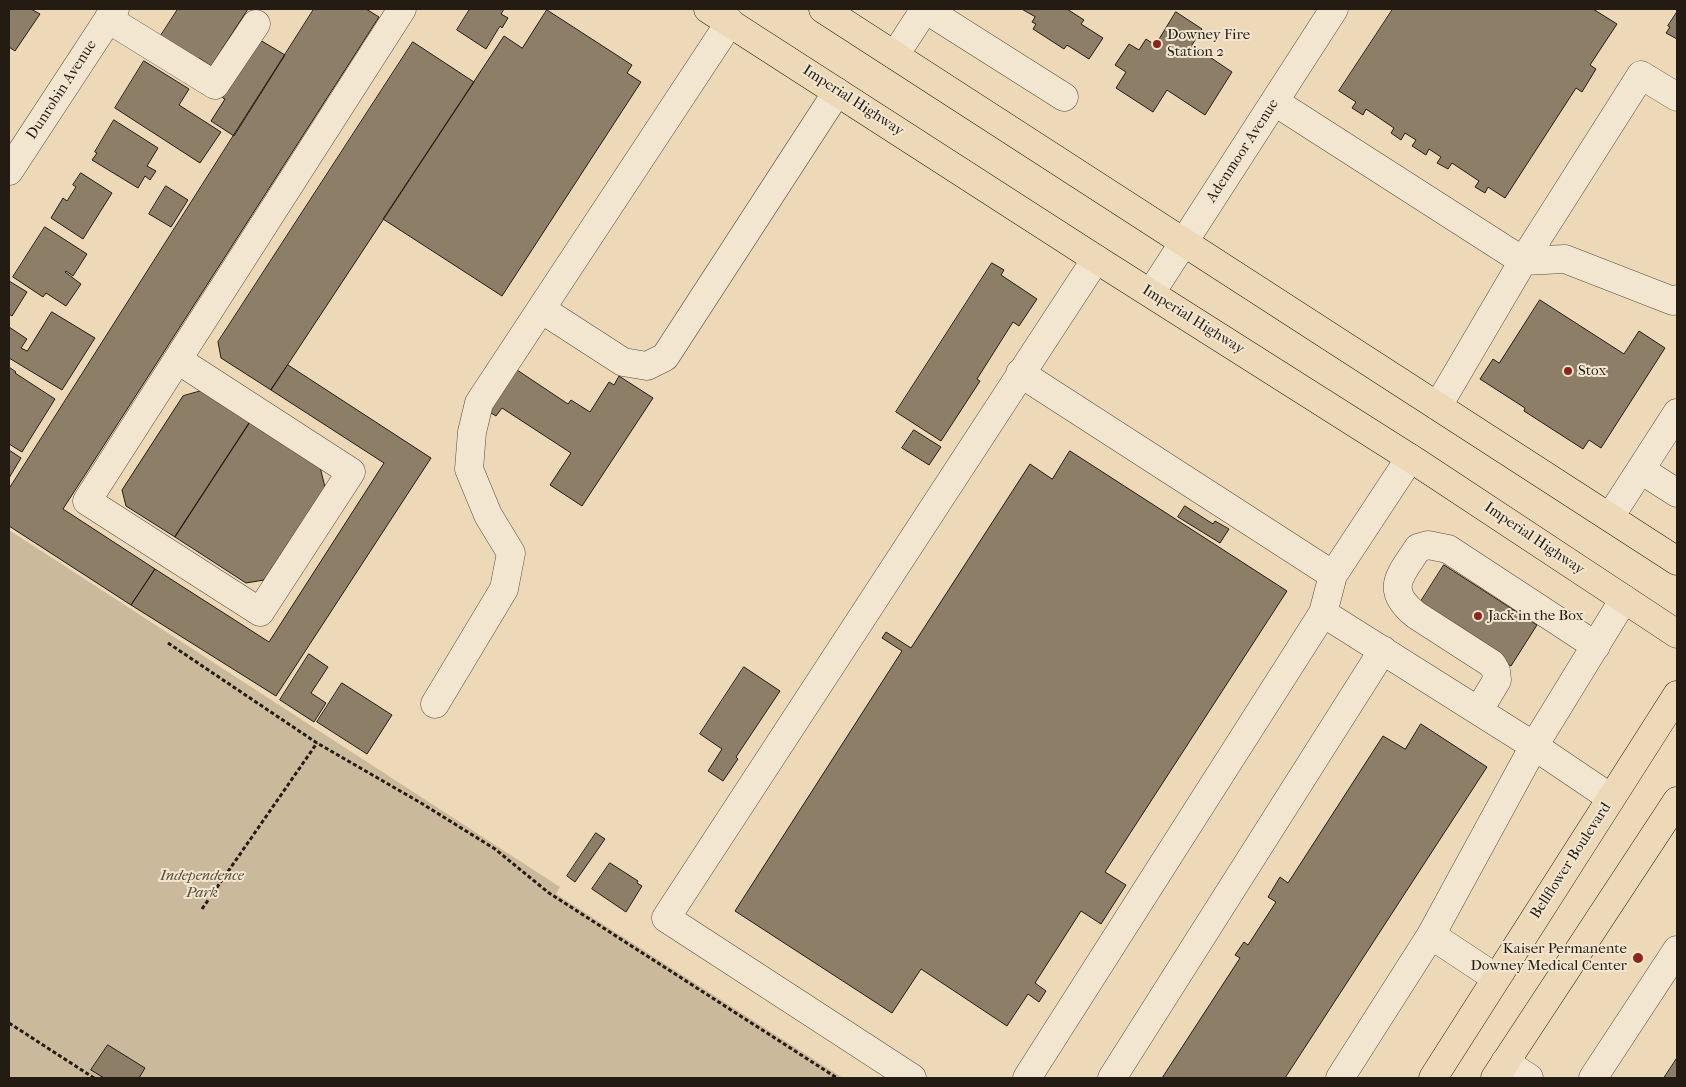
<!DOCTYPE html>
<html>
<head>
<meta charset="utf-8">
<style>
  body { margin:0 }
  #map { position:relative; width:1686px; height:1087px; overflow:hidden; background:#edd9b7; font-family:"IM FELL French Canon",serif }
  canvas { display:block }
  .frame { position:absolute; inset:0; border:10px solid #241c12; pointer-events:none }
</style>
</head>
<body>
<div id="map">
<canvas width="1686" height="1087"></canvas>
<div class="frame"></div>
</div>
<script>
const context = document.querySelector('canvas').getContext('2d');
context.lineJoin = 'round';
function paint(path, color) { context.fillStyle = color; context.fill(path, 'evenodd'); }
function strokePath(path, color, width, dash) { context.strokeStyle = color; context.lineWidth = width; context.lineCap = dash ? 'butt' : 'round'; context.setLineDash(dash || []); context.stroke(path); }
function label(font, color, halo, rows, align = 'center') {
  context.font = font + ' "IM FELL French Canon",serif'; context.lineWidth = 4; context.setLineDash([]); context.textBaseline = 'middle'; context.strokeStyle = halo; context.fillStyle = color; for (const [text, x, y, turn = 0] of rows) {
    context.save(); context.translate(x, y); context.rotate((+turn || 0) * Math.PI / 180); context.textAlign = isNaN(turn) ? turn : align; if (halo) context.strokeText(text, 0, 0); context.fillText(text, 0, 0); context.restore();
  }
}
paint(new Path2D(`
  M9,530l551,357 -4,7 287,184h-834z`), '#cbb99b');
const building = new Path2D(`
  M9,9h22l9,5 -25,37 -6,-4z
  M178,9h70l-37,57 -12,-8 -2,5 -37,-26z
  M314,9h52l13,8 -316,492 92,60 -24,36 -122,-79v-37z
  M470,9h34l-3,5 7,4 -6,10 -2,-2 -14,23 -29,-19z
  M1022,9h45l17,11 -3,4 22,14 -14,21 -22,-14 -3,4 -31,-20 3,-5 -4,-2 3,-5z
  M1393,9h200l24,15 -27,41 6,4 -14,23 -6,-4 -71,110 -17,-11 -3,6 -10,-6 4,-6 -27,-18 -4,6 -11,-6 4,-6 -12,-8 -3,6 -14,-9 4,-6 -11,-7 -4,7 -10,-7 3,-5 -28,-19 -3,6 -11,-7 4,-6 -17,-11z
  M547,10l85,55 -5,8 14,9 -139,214 -119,-77 121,-183 18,12z
  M1176,12l26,17 -10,16 40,27 -27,43 -38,-25 -14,22 -37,-24 10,-16 -11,-7 14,-21 10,6 7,-11 9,6z
  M1677,12v27l-11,-6 4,-6 -2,-1z
  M260,40l25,15 -51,81 -23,-15 14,-22 -2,-1z
  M413,42l61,40 -203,308 -50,-32 -3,-16z
  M144,61l45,28 -10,16 42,27 -21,31 -85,-55z
  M114,120l44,28 -11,18 9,5 -6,9 -5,-4 -7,12 -46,-28 5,-7 -2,-1z
  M81,173l31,20 -29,46 -32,-21 12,-20 4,3 9,-14 -3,-2z
  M166,186l22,14 -17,27 -22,-13z
  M45,227l42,27 -14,22 -7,-5 -1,1 16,12 -15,22 -20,-13 -3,4 -30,-20z
  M992,263l12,7 -3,5 36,24 -18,27 -6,-4 -36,57 3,2 -39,60 -45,-29z
  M9,281l18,11 -15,24 -3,-2z
  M1540,300l84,54 15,-23 26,17 -64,100 -12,-8 -6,9 -59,-38 1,-3 -45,-29 13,-20 6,4z
  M52,312l43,26 -33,52 -53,-32v-31l18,12 -6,9 6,3z
  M288,365l143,93 -155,238 -145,-91 24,-36 114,73 115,-179 -113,-73z
  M9,367l7,5 -1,1 40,26 -33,53 -13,-8z
  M514,368l54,36 3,-4 19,12 19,-30 5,3 5,-9 34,22 -71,108 -32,-21 21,-32 -69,-45 -6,8 -10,-6z
  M201,391l49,31 -75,115 -49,-31 -4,-16 61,-94z
  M250,422l70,45 5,20 -61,93 -18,3 -71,-46z
  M914,430l27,17 -12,18 -27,-17z
  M9,450l12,8 -12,20z
  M1070,451l217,140 -182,281 21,13 -25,39 -20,-13 -46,72 11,8 -7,11 -11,-8 -21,32 -86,-57 -29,44 -157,-102 167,-260 -20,-13 4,-6 25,16 119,-184 22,15z
  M1185,506l28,18 2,-3 14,8 -9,14 -42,-26z
  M1444,565l93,60 -26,41 -93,-60z
  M309,654l19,13 -17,26 15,10 -12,19 -34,-22z
  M744,667l36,24 -44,66 2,2 -15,22 -15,-10 14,-22 -22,-15z
  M342,683l50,32 -25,39 -50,-32z
  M1421,724l66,43 -202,311h-123l78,-120 -5,-3 9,-13 4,3 28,-43 -8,-5 12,-20 8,6 95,-147 22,13z
  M596,833l9,6 -30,43 -8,-6z
  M610,863l28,18 -1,2 5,3 -16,26 -34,-23z
  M108,1045l37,23 -6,10h-35l-13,-8z
  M1677,1058v20h-13z`);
paint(building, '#8d7e68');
strokePath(building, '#241c12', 1);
const minor = new Path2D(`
  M925,9l139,88
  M108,19l107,66 41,-61
  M895,55l30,-46
  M1275,102l248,159 42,-2 108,42 4,-2
  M9,171l106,-162
  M1151,293l183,-284
  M541,309l82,53 24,4 18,-9 172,-265
  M178,360l173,112 -91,140 -173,-111 315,-492
  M1020,373l313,202
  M1438,406l85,-145 118,-186 36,22
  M1641,470l36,23
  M1610,517l67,-104
  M1323,613l211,133 -103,189 -91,143
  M435,704l69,-115 7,-36 -23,-38 -19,-46 3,-37 7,-29 251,-381
  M1479,710l18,-30 -1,-9 -4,-7 -76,-49c-32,-26 -16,-39 2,-67l10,-3 20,4 148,97
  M1611,798l-77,-52 90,-147
  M1431,935l65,43
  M1505,1062l24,16
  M912,1078l-246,-160 430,-659
  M1027,1078l296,-465 10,-38 77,-117
  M1112,1078l271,-428
  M1593,1078l84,-128`);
const major = new Path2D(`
  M708,9l388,250 322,204 259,171
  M823,9l854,552
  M1433,1078l244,-383
  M1495,1078l182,-277`);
strokePath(minor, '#564b3b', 29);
strokePath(major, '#241c12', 29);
strokePath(new Path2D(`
  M168,643l149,100 104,60 74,46 54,44 288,185
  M202,909l115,-166
  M9,1023l85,55`), '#241c12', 3, [4, 2.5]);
strokePath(minor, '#f3e6d0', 28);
strokePath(major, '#edd9b7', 28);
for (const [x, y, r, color] of [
  [1157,44,5,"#8f2418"],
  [1568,371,5,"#8f2418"],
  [1478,616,5,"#8f2418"],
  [1638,958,6,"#8f2418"]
]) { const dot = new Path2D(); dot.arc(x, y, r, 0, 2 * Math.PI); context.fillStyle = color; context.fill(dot); strokePath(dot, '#f3e6d0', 2); }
label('15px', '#241c12', '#f3e6d0', [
  ["Downey Fire",1167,35],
  ["Station 2",1167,52],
  ["Stox",1578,371],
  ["Jack in the Box",1488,616],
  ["Kaiser Permanente",1627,949,"right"],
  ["Downey Medical Center",1627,966,"right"]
], 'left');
label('15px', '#241c12', '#f3e6d0', [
  ["Dunrobin Avenue",62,90,-57],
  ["Imperial Highway",853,101,33],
  ["Adenmoor Avenue",1243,151,-57],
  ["Imperial Highway",1193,320,32],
  ["Imperial Highway",1534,539,34],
  ["Bellflower Boulevard",1571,861,-57]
]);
label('italic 15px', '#564b3b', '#f3e6d0', [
  ["Independence",202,876],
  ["Park",202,893]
]);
</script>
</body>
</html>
